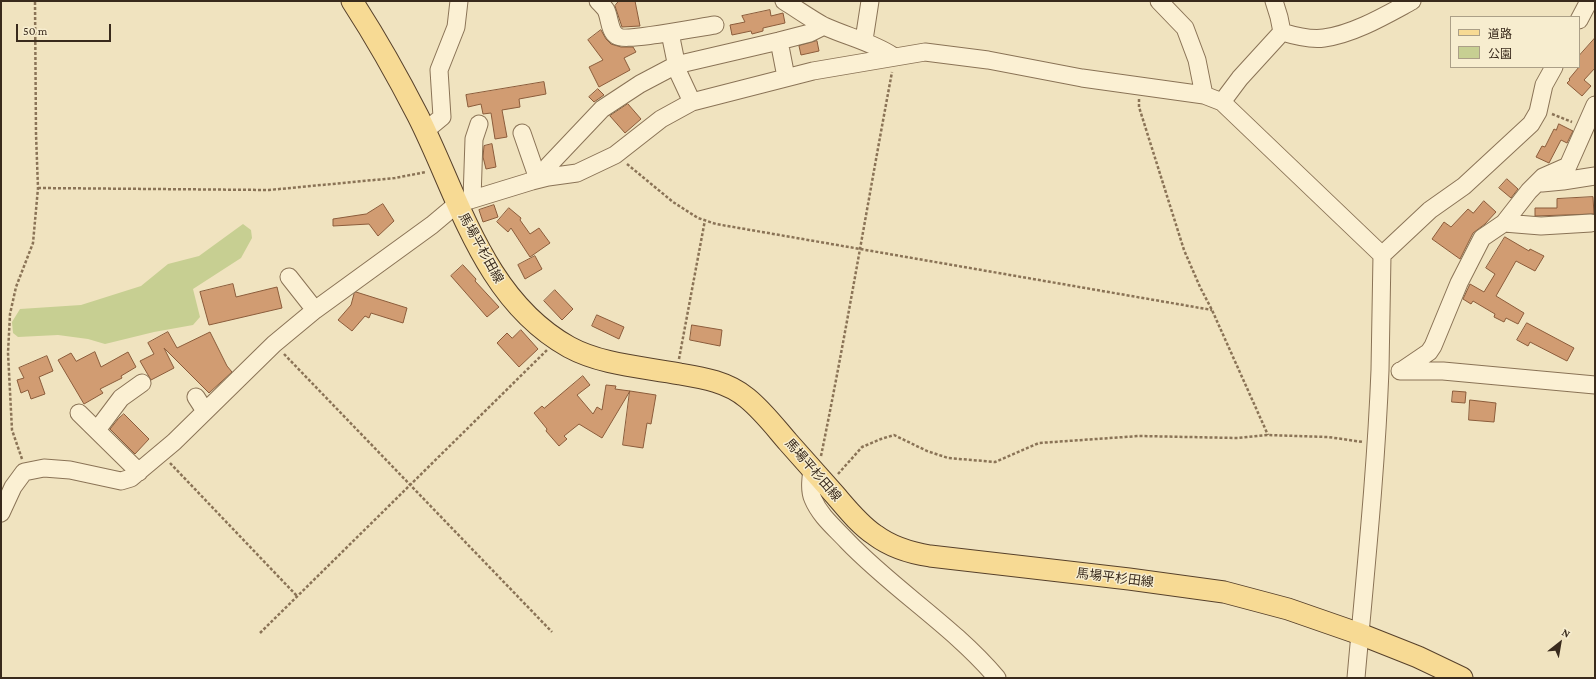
<!DOCTYPE html>
<html>
<head>
<meta charset="utf-8">
<style>
  body { margin:0 }
  #map { position:relative; width:1596px; height:679px; overflow:hidden; background:#f0e3bf; font-family:"Crimson Pro","Noto Sans JP",serif }
  canvas { display:block }
  .frame { position:absolute; inset:0; border:2px solid #392a1c; pointer-events:none }
  .legend { position:absolute; left:1450px; top:16px; width:130px; height:52px; box-sizing:border-box; background:#f7edcf; border:1px solid #ab9f87; margin:0; padding:5px 7px; list-style:none; font-size:12px; color:#392a1c }
  .legend li { display:flex; align-items:center; gap:8px; height:20px }
  .legend b { width:20px; border:1px solid #ab9f87 }
  .north { position:absolute; left:1540px; top:623px; width:40px; height:40px; -webkit-text-stroke:3px #f7edcf; paint-order:stroke; rotate:31deg; font-size:11px; font-weight:700; line-height:16px; text-align:center; color:#392a1c }
  .north::after { content:''; display:block; margin:auto; width:14px; height:18px; background:#392a1c; clip-path:polygon(50% 0,100% 100%,50% 72%,0 100%) }
  .scale { position:absolute; left:16px; top:24px; width:95px; height:18px; box-sizing:border-box; border:2px solid #392a1c; border-top:0; padding-left:5px; font-size:12px; line-height:14px; white-space:nowrap; color:#392a1c; -webkit-text-stroke:3px #f7edcf; paint-order:stroke }
</style>
</head>
<body>
<div id="map">
<canvas width="1596" height="679"></canvas>
<div class="frame"></div>
<ul class="legend">
<li><b style="height:5px;background:#f7da94"></b>道路</li>
<li><b style="height:11px;background:#c7cf92"></b>公園</li>
</ul>
<div class="north">N</div>
<div class="scale">50 m</div>
</div>
<script>
const context = document.querySelector('canvas').getContext('2d');
context.lineJoin = 'round';
function paint(path, color) { context.fillStyle = color; context.fill(path, 'evenodd'); }
function strokePath(path, color, width, dash) { context.strokeStyle = color; context.lineWidth = width; context.lineCap = dash ? 'butt' : 'round'; context.setLineDash(dash || []); context.stroke(path); }
function label(font, color, halo, rows, align = 'center') {
  context.font = font + ' "Crimson Pro","Noto Sans JP",serif'; context.lineWidth = 3; context.setLineDash([]); context.textBaseline = 'middle'; context.strokeStyle = halo; context.fillStyle = color; for (const [text, x, y, turn = 0] of rows) {
    context.save(); context.translate(x, y); context.rotate((+turn || 0) * Math.PI / 180); context.textAlign = isNaN(turn) ? turn : align; if (halo) context.strokeText(text, 0, 0); context.fillText(text, 0, 0); context.restore();
  }
}
paint(new Path2D(`
  M243,224l8,6 1,8 -11,20 -48,31 7,28 -7,8 -39,7 -49,12 -17,-5 -30,-4 -40,2 -5,-4 -1,-11 8,-13 61,-4 60,-19 27,-22 31,-8z`), '#c7cf92');
const building = new Path2D(`
  M619,1h16l5,25 -18,1 -7,-21z
  M770,10l1,6 12,-3 2,10 -22,5v3l-11,3 -1,-3 -19,4 -2,-10 15,-3 -3,-6z
  M601,30l5,9 5,5 10,3h12l3,5 -12,6 6,12 -31,17 -10,-20 14,-7 -15,-20z
  M1595,38v30l-11,12 7,6 -9,10 -15,-13 3,-3 -1,-1 10,-12v-11z
  M817,41l2,10 -18,4 -2,-9z
  M544,82l2,12 -27,5 1,8 -18,3 5,27 -12,2 -4,-26 -8,1 -2,-10 -13,3 -2,-12z
  M598,89l6,6 -10,7 -5,-5z
  M628,104l13,15 -16,14 -15,-17z
  M1559,124l14,7 -6,12 -6,-3 -12,23 -13,-6 6,-11 3,1 9,-18 2,1z
  M492,144l4,23 -10,2 -3,-12 1,-11z
  M1507,179l11,10 -7,9 -12,-10z
  M1593,197l1,17 -59,2v-8h22v-9z
  M1484,201l12,11 -11,12 -12,9 -13,26 -28,-20 12,-17 7,5 17,-18 5,4z
  M383,204l11,17 -16,15 -9,-12 -36,2v-7l33,-5z
  M494,205l4,12 -15,5 -4,-12z
  M509,208l12,10 -1,2 10,14 9,-6 11,15 -20,14 -19,-29 -3,4 -11,-10z
  M1505,237l24,14 1,-2 14,7 -9,15 -19,-10 -20,35 28,17 -6,11 -12,-6 -2,4 -10,-5 1,-3 -22,-13 -2,3 -8,-5 7,-15 14,8 11,-18 -9,-6z
  M535,256l7,13 -17,10 -7,-14z
  M463,265l13,14 -1,2 24,26 -12,10 -36,-41z
  M233,284l3,13 41,-10 5,21 -73,17 -9,-33z
  M555,290l18,19 -11,11 -18,-19z
  M356,292l51,16 -4,15 -32,-10 -2,5 -4,-2 -13,15 -14,-11 13,-15 3,-11z
  M597,315l27,12 -5,12 -27,-13z
  M1527,323l47,25 -7,13 -37,-19 -2,4 -11,-6z
  M692,325l30,5 -2,16 -30,-6z
  M521,330l17,19 -19,18 -22,-24 10,-10 5,5z
  M168,332l9,16 33,-16 17,34 5,6 -23,21 -45,-45 10,20 -23,12 -11,-19 14,-7 -6,-11z
  M95,352l6,15 27,-15 8,15 -15,9 1,2 -22,11 3,4 -19,11 -26,-44 13,-7 5,8z
  M47,356l6,15 -14,6 6,17 -14,5 -3,-9 -7,3 -4,-13 7,-2 -5,-10z
  M583,376l7,9 -13,10 16,19 4,-7 5,3 4,-25 10,1 -1,3 15,2 -28,47 -23,-14 -15,12 3,3 -8,7 -13,-15 1,-2 -13,-16 8,-7 2,2z
  M630,391l26,4 -5,29 -4,-1 -4,25 -20,-3z
  M1453,391l13,1 -1,11 -13,-1z
  M1470,400l26,3 -2,19 -25,-2z
  M124,414l25,25 -14,15 -25,-25 8,-10z`);
paint(building, '#d19c72');
strokePath(building, '#8b5c3b', 1);
const minor = new Path2D(`
  M598,1c3,3 6,6 8,9 4,8 3,21 11,26 8,6 83,-9 98,-11
  M784,1c13,8 27,18 40,25 24,11 48,16 69,30
  M1159,1l26,27 12,32 7,35
  M1274,1l5,16 3,15
  M1579,20l10,-19
  M670,33l8,39 14,30
  M864,40l6,-39
  M779,41l7,36
  M1222,102l18,-24 42,-46c13,4 28,8 42,6 30,-4 62,-23 88,-37
  M425,131l17,-14 -3,-47 17,-43 3,-26
  M522,133l16,46
  M548,177v-11l54,-57 38,-25 36,-19 103,-24 31,-8 14,-7
  M1542,183l21,-2 32,-5
  M472,199l2,-60 5,-15
  M1504,223l37,3 50,-3
  M1382,255l48,-45 34,-24 67,-62 7,-12 6,-27 10,-18
  M289,277l26,33
  M1400,371h43l152,14
  M1401,371l28,-19 4,-6 26,-63 23,-45 22,-15 25,-32 14,-14 25,-11 27,-61
  M196,397l9,14
  M79,413l60,59
  M97,430l24,-32 21,-15
  M812,469c-1,9 -3,21 1,30 7,17 22,29 34,42 47,49 106,85 150,137
  M1,513l12,-26 11,-15 20,-4 26,2 51,11 10,-3 43,-36 100,-98 41,-34 117,-85 25,-21 75,-23 16,-4 29,-4 38,-18 46,-36 31,-17 121,-31 112,-19 63,8 94,18 122,17 18,7 160,153c-1,38 -1,77 -2,115 -4,103 -15,206 -24,308`);
const major = new Path2D(`
  M352,1c24,37 46,76 66,115 41,81 65,183 151,231 33,18 75,20 111,27 24,4 48,8 67,24 16,13 28,29 41,44 16,18 32,36 48,54 12,14 24,29 39,39 16,12 36,18 55,21l199,23 95,13 64,17 72,25 58,23 44,21`);
strokePath(minor, '#8a7356', 19);
strokePath(major, '#57412b', 23);
strokePath(new Path2D(`
  M1139,99v8l45,143 16,37 12,23 56,125
  M1552,114l20,8
  M627,164l46,38 25,16 18,6 496,86
  M38,188l231,2 126,-12 31,-6
  M284,354l268,278
  M679,359l26,-139
  M821,456c26,-127 47,-256 71,-384
  M22,459l-10,-29 -4,-77 2,-39 6,-27 17,-44 5,-55 -2,-54 -1,-133
  M170,463l127,133
  M838,474l24,-27 19,-8 13,-4 33,16 21,7 47,4 44,-19 100,-7 99,2 30,-3 60,2 35,5
  M260,633l287,-283`), '#8a7356', 2.5, [3, 2]);
strokePath(minor, '#fbf0d3', 17);
strokePath(major, '#f7da94', 21);
label('13px', '#392a1c', '#f7edcf', [
  ["馬場平杉田線",481,248,61],
  ["馬場平杉田線",813,470,49],
  ["馬場平杉田線",1115,578,7]
]);
</script>
</body>
</html>
